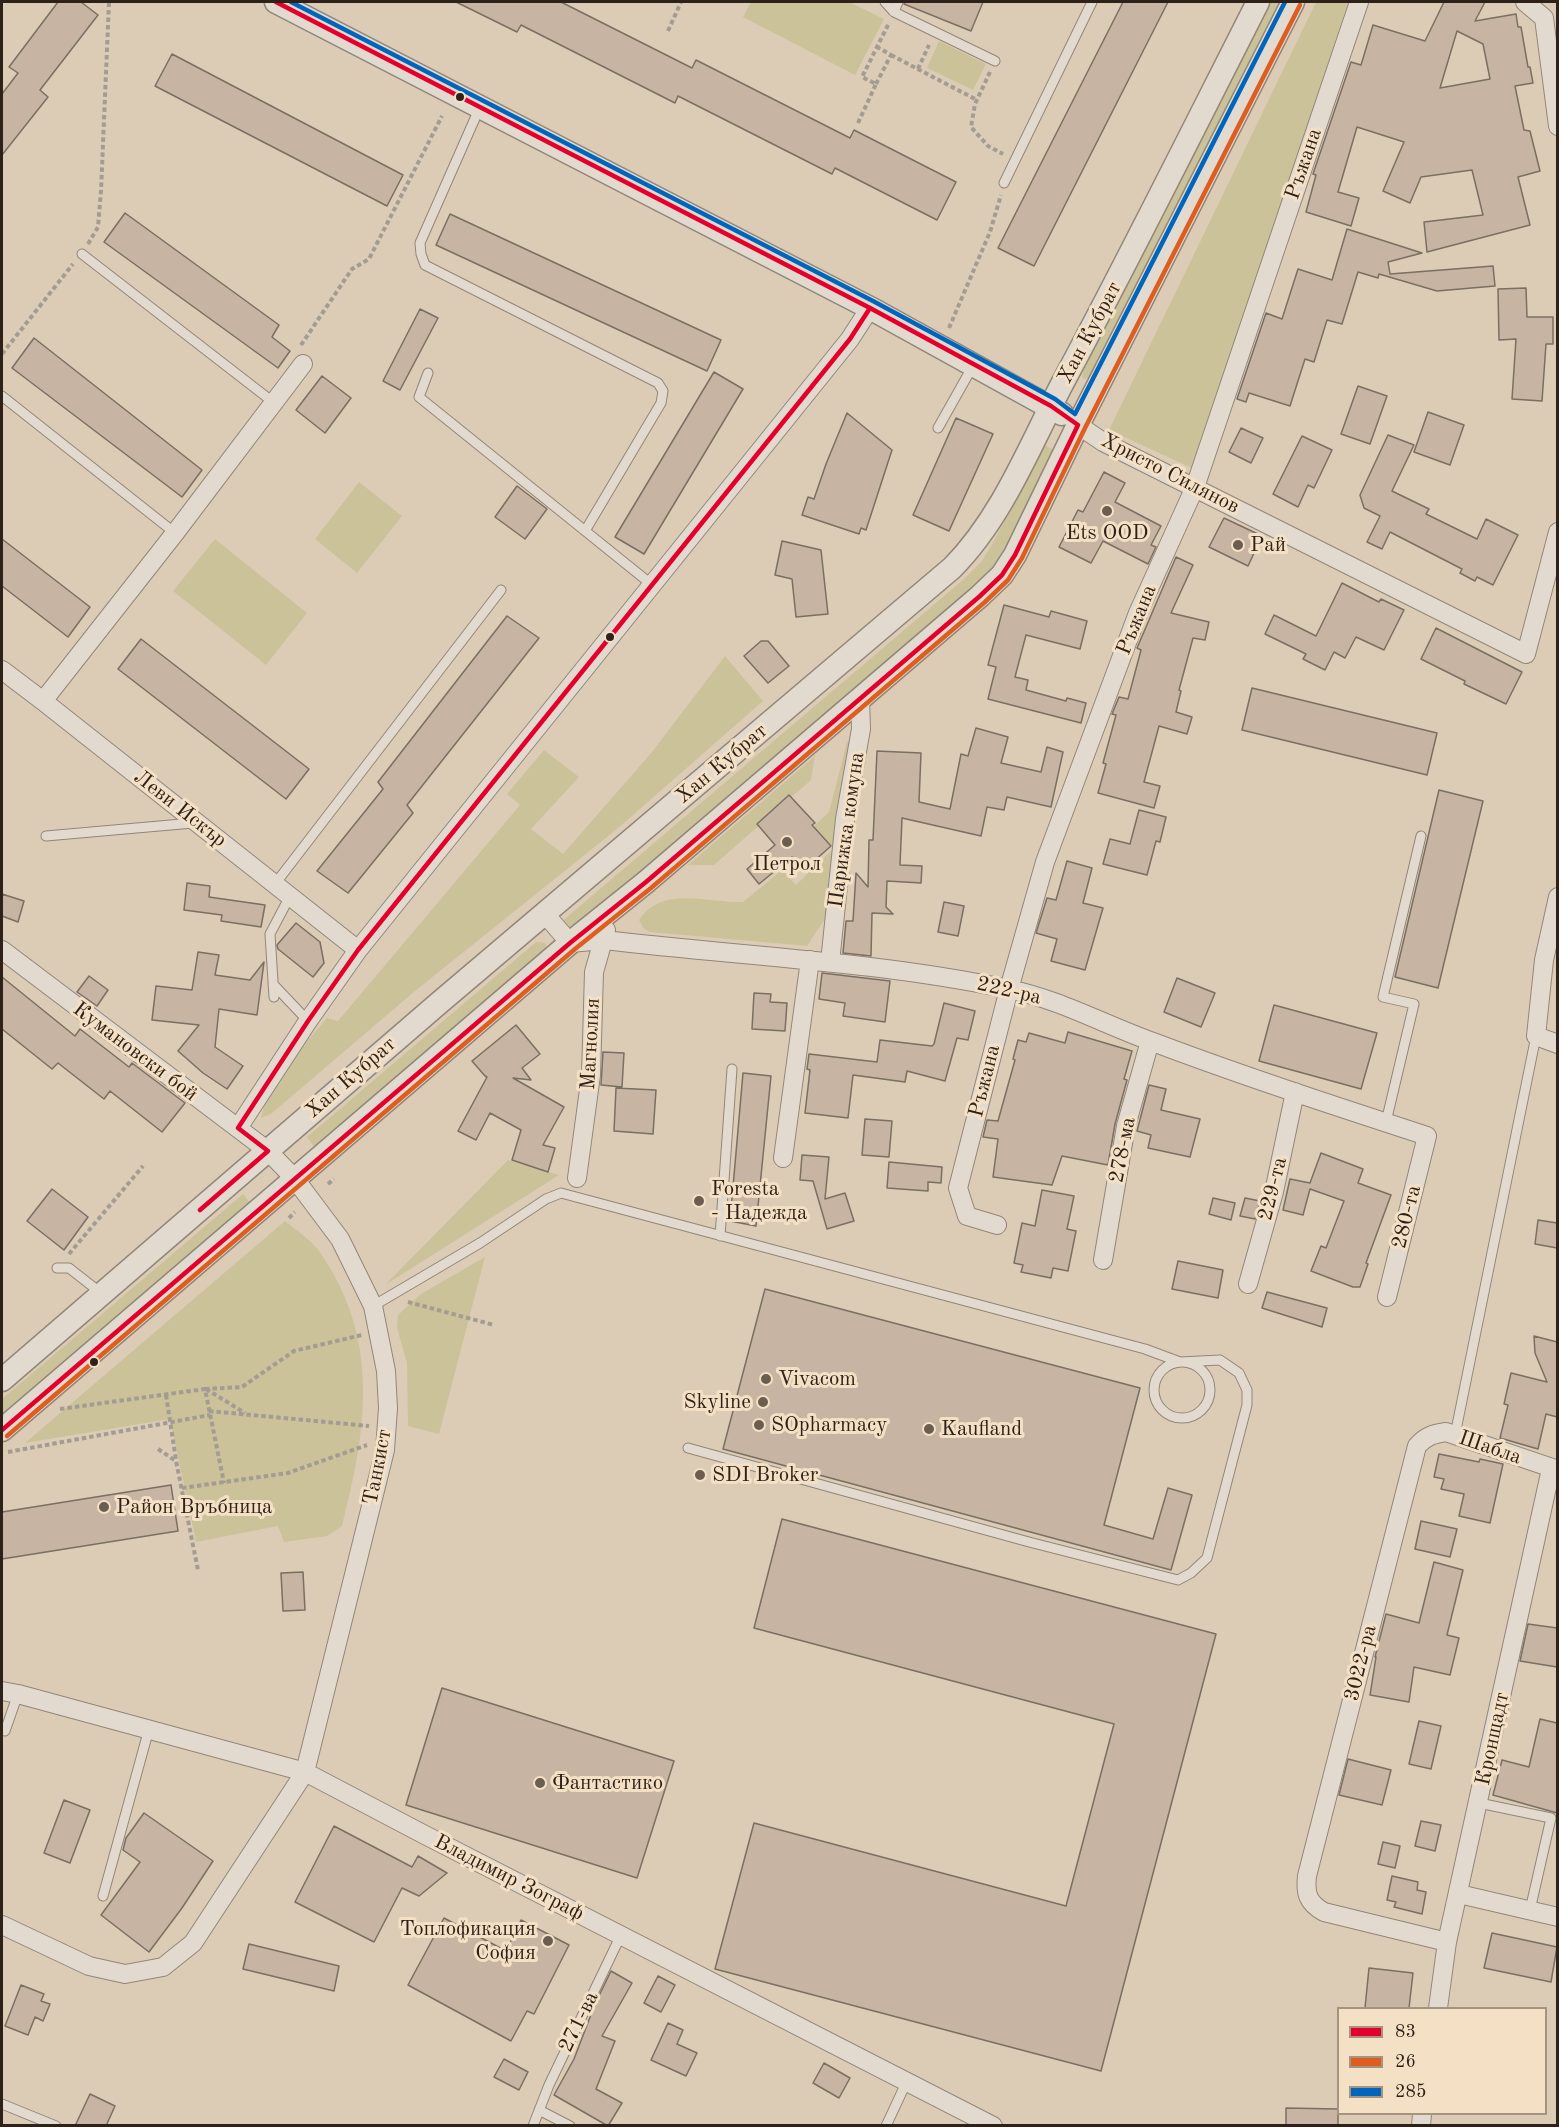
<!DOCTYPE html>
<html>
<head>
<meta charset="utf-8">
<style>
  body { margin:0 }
  #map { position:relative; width:1559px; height:2127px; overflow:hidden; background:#ddccb5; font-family:"Old Standard TT",serif }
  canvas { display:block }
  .frame { position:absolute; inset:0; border:3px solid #2e2119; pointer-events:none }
  .legend { position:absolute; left:1337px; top:2007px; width:210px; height:108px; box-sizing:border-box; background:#f4e0c4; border:2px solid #a59480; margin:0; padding:8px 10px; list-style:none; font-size:18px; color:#2e2119 }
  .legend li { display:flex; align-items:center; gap:12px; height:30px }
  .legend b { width:30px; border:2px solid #a59480 }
</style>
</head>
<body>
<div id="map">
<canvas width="1559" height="2127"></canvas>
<div class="frame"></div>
<ul class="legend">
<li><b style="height:8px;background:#e4002b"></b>83</li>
<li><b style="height:8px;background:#de5e21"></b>26</li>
<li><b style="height:8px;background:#0065bd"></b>285</li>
</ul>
</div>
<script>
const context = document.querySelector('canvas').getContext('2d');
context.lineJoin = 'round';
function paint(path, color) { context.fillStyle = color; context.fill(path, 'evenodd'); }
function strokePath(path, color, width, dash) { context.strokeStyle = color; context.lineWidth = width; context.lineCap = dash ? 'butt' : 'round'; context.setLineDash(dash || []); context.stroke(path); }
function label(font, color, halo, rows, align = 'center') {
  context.font = font + ' "Old Standard TT",serif'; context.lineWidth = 6; context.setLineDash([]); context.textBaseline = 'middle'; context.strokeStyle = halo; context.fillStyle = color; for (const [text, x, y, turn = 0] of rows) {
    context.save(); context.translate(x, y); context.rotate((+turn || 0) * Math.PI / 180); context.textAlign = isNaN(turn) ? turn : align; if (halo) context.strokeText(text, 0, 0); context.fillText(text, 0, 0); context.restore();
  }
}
paint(new Path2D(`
  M751,2h98l35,17 -29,56 -112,-58z
  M1271,2h11l-193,376 -5,1 -2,-2 2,-8z
  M1316,2h32l-154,467 -85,-39z
  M939,41l47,23 -13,26 -46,-22z
  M1045,445l12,7 -52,104 -9,11 -39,37 -145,120 -242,208 -10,-9 404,-344 17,-17 9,-14z
  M359,482l43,34 -45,57 -42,-34z
  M215,539l92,74 -41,52 -93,-74z
  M725,656l38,45 -146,128 -202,162 -144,123 -10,4 9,-34 57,-66 11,3 182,-216 -13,-11 37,-44 35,27 -48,52 32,25 89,-102z
  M858,737l-28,174 -23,35 -157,-14 -6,-3 -5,-9c23,-35 68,-17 104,-18l39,-32 14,15 38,-37 -20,-22 15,-14 18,-70z
  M815,756l-4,24 -97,85h-26z
  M536,942l9,1 3,6 -232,200 -9,-12z
  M508,1160l51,15 -174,110z
  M243,1194l8,10 -249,212v-17z
  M285,1221c11,9 26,19 34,30 62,88 48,178 23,275l-15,10 -43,6 -6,-16 -82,16 -26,-123 -145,24z
  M485,1257l-46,177 -31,-8 -1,-63 -10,-35 1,-13 23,-21z`), '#cbc29a');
const building = new Path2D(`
  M58,2h23l17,13 -58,75 8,7 -46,58v-61l16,-21 -9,-6z
  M456,2h105l131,66 4,-8 154,78 4,-8 102,52 -19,38 -102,-52 -3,6 -154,-78 -3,7 -154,-78 -4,7z
  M905,2h78l-12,29 -67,-27z
  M1123,2h45l-134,264 -36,-18z
  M1444,2h41l-10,19 41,-7 2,13h3l7,40h2l3,16 -18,3 9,44 6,1 10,40 -22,6 12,48 -103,27 -3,-30 59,-7 -11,-45 -51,7 -11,26 -27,-12 21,-49 -47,-15 -19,65 21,6 -8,28 -45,-14 10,-37 -3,-1 38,-112 10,3 12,-40 52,16zM1457,31l26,13 7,35 -50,9z
  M172,54l231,121 -16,31 -232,-120z
  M125,213l154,112 -7,12 18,14 -12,17 -174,-126z
  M450,214l271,126 -14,31 -271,-126z
  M1347,229l75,24 -34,9 2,12 103,-8 2,20 -58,5 -58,-17 -1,4 -20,-6 -16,52 -15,-4 -13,42 -9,-3 -15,47 -41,-13 -3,9 -9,-3 29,-86 16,6 16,-50 34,11z
  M1526,288l1,29h26v27h-7l-4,57 -30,-2 4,-60 -17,1 -1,-51z
  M420,309l18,9 -38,72 -17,-9z
  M34,338l168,132 -20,27 -170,-129z
  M714,372l29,17 -99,165 -29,-17z
  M322,376l29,22 -26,35 -29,-23z
  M1358,386l29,10 -17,48 -29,-10z
  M1428,412l36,13 -14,40 -36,-13z
  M847,413l45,37 -26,80 -5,-2 -2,6 -57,-19 6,-18 6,2 12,-35z
  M956,418l37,16 -44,97 -36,-16z
  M1241,428l22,10 -12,25 -22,-11z
  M1388,435l26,10 -22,46 37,18 -3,5 51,25 9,-20 32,16 -25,50 -16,-8 -2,4 -15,-8 2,-4 -72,-37 -8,17 -15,-7 13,-26 -16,-8 -4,-13z
  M1302,436l30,14 -18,38 -6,-3 -10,22 -25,-13z
  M1104,472l21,11 -10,19 46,24 -10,19 5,2 -8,17 -45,-23 -12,22 -32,-16 19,-37 5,2z
  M517,486l30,23 -22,30 -30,-22z
  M1224,518l38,18 -14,30 -39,-19z
  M2,539l88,68 -22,30 -66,-51z
  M782,541l39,9 7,64 -32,3 -4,-38 -17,-4z
  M1176,557l17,8 -22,48 38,9 -4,18 -12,-2 -14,52 2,1 -5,21 16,5 -5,17 -28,-8 -15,56 16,4 -6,22 -56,-15 8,-29 -3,-1 13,-48 -4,-1 7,-17 9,2 13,-49 -4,-2z
  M1342,583l37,19 2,-3 23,11 -20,40 -28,-13 -11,21 -11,-6 -9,18 -22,-11 3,-5 -41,-20 9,-19 42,21z
  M1004,605l45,12 2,-6 36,10 -7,28 -54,-14 -11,42 13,3 -2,10 40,11 1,-3 19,5 -5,20 -93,-24 8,-32 -8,-2z
  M507,616l32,22 -132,167 6,8 -65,80 -31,-22 66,-82 -5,-7z
  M1436,628l86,44 -16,32 -42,-20 1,-3 -44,-22z
  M141,639l168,130 -23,30 -168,-130z
  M761,641h7l21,25 -21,17 -24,-27z
  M1252,688l185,45 -10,42 -185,-45z
  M976,728l32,9 -7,26 40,9 6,-25 16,5 -12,55 -44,-10 -3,13 -17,-3 -6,29 -79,-18 -2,47 22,1 -1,17 -34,-2 -1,26 7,7 -21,-1 -1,43 -28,-3 3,-32h7l3,-48 12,14 1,-47h4l4,-89 44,2 -2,49 31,7 11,-55 7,2z
  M1439,790l44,11 -45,187 -43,-11z
  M789,795l26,28 -3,2 19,21 -27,24 -12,-13 -33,27 -12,-15 28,-24 -18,-21z
  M1139,810l27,7 -6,25 -4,-1 -9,34 -44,-11 7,-25 20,5z
  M1067,861l25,7 -9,35 20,5 -18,62 -34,-9 6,-22 -21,-6 11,-35 9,2z
  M187,883l23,3 -1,11 56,8 -4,22 -40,-6 1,-6 -38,-5z
  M2,894l22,7 -6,21 -16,-6z
  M944,902l20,4 -6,30 -20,-4z
  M296,923l24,19 4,21 -11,14 -35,-28 -1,-4z
  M198,952l21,3 -4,20 35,5 14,-18 -7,53 -38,-6 -4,38 28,19 -16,23 -24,-16 -25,-22 21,-26 -47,-5 4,-34 36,4z
  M822,973l68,8 -5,41 -42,-6 2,-13 -26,-4z
  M89,976l19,14 -11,16 -20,-14z
  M2,977l73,59 5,-7 49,38 3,-4 53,40 -23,29 -52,-41 -6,8 -46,-36 -6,6 -50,-40z
  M1177,978l38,15 -14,34 -37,-15z
  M754,993l17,1 -1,8 17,1 -2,28 -33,-2z
  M944,1003l31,8 -7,29 -11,-2 -12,43 -38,-10 -2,11 -52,-7 -5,43 -43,-5 5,-43 -3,-1 2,-15 68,8 3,-22 52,6 2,-2z
  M1274,1005l103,28 -16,56 -102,-28z
  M516,1025l24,29 -18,14 9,12 -18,-2 51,29 -21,38 12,3 -7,24 -36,-12 9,-30 -31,-17 -14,27 -18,-9 29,-54 -2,-1 -13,-15z
  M1068,1032l64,19 -8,28 3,1 -12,44 -7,41 -46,-9 -10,29 -59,-8 5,-38 -15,-2 4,-17 11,1 17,-61 -2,-1 5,-19 8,2 3,-9 36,10z
  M603,1052l21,1 -2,34 -21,-2z
  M743,1073l28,3 -15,150 -26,-5z
  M1149,1085l17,4 -5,21 39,9 -10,38 -42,-9 3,-13 -14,-4z
  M616,1088l40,2 -3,44 -39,-3z
  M865,1119l27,2 -3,36 -27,-2z
  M1321,1153l42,16 -5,14 33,12 -25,68 2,1 -8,23h-7l-42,-16 10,-25 5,2 18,-47 -34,-12 -7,26 -20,-5 7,-31 20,4z
  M802,1155l27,2 -4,42 20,-6 9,28 -27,8 -14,-48 -13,-1z
  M889,1162l53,5 -1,16 -13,-1v9l-41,-3z
  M52,1189l36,28 -24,33 -37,-29z
  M1042,1190l32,6 -7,33 9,2 -8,40 -15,-3 -2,10 -30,-6 2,-7 -9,-2 8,-40 13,3z
  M1213,1198l22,5 -4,17 -22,-6z
  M1245,1198l15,3 -5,18 -15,-3z
  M1538,1220l19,3v25l-22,-4z
  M1178,1261l45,9 -5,28 -46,-9z
  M765,1289l375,99 -36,137 49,14 15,-51 24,7 -21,75 -448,-121z
  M1267,1292l60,16 -5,19 -60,-19z
  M1534,1336l23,6v75l-11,-3 -8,35 -38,-11 8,-33 -4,-1 7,-31 36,9 -12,-29z
  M1439,1454l40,8 1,-3 23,5 -13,59 -31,-7 5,-22 -23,-5 3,-10 -10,-2z
  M171,1485l7,46 -176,28v-47z
  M782,1519l434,115 -115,437 -386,-102 39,-146 312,83 48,-182 -360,-96z
  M1421,1521l36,8 -7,28 -35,-8z
  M1434,1562l29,8 -16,65 12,3 -9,37 -36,-8 -5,35 -39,-7 6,-38h-1l11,-43 33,9z
  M303,1572l2,38 -22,1 -2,-38z
  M1528,1624l29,4v39l-37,-6z
  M442,1688l232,73 -37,117 -231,-73z
  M1540,1719l17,4v90l-64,-18 9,-35 27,7z
  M1419,1721l22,5 -10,43 -22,-5z
  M1348,1759l43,11 -9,35 -43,-10z
  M64,1800l26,10 -20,53 -26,-10z
  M144,1813l69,48 -31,47 -33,44 -48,-37 39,-53 -17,-12 3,-12z
  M1421,1821l20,4 -6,26 -20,-5z
  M334,1826l78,41 6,-11 29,17 -28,23 -17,-8 -28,54 -79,-40z
  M1383,1842l17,4 -5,22 -17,-4z
  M1392,1876l26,6 -1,8 9,2 -4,22 -28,-7 2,-5 -9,-2z
  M444,1918l62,33 15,-31 48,25 -35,69 -7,-3 -16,30 -103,-56z
  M1492,1933l65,14 -6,35 -67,-14z
  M249,1944l90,22 -5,25 -91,-22z
  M1369,1968l44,5 -4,35h-44z
  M611,1971l21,12 -30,53 13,5 -19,48 26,14 -14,23 -54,-31 20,-36 21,-55z
  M658,1976l17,9 -14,27 -17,-9z
  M21,1985l23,9 -3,7 9,3 -7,17 -8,-4 -7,18 -23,-9z
  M668,2023l15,7 -6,14 20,9 -11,23 -35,-16z
  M504,2059l24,13 -9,18 -25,-13z
  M824,2063l26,15 -11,20 -26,-15z
  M90,2094l25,12 -9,20h-31z
  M1286,2108l52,1v17h-52z`);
paint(building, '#c8b4a2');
strokePath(building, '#796f63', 1.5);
const service = new Path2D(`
  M885,2l9,10
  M898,2l-4,10 101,49
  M480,107l-60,136 1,11 4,11 233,118 5,8 -2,12 -76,128
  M1004,183l88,-181
  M82,254l191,148
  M428,373l-9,24 232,187
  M2,396l173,137
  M938,428l36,-64
  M46,836l147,-13
  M275,884l226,-294
  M273,984l35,37
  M274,997l-4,-63 20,-38
  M1386,1122l28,-118 -31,-7 38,-161
  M720,1236l12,-167
  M57,1268h12l32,25
  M373,1306l107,-63 66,-44 15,-6 584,156 35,13 40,-2 19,13 8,17v15l-40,153 -16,15 -13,7 -149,-38 -341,-94
  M1154 1390a28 28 0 1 1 56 0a28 28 0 1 1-56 0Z
  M1455,1435l81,-399
  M5,1731l13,-37
  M1479,1803l72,15 -21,92
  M103,1896l46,-167
  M2,2104l54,22
  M539,2110l31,16
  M533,2126l16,-41 72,-150
  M886,2126l21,-45`);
const minor = new Path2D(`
  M1525,2l19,16 14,108
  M1078,425l25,17 423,212 32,-122
  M2,670l41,31 315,249
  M43,701l132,-168 128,-169
  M1558,897l-14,63 -8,76 22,8
  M545,914l25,29 34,-3c135,16 271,21 404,49 51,10 97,36 145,53 90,34 182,64 274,94l-40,161
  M2,950l266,201 27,28 45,60 33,67 13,65 2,37 -3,42 -80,322 -112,171 -30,24 -38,7 -36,-8 -87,-41
  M830,962l15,-143 16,-90 -1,-31
  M238,1128l70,-107 50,-71 492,-611 20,-31
  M783,1158l27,-198
  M577,1178l14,-103 3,-103 12,-42
  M997,1225l-30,-9 -9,-28 51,-199 36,-127 93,-249 57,-126 164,-485
  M1103,1260l23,-134 24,-85
  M1248,1284l26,-92 21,-100
  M2,1691l16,3 287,78 118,62 570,292
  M1459,1894l99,23
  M1447,1942l-123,-30c-16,-9 -19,-18 -17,-36l110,-430c9,-10 16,-12 29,-14l112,38
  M1438,2008l9,-66 104,-473
  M1421,2126l1,-12`);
const tertiary = new Path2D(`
  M276,2l594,306 192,106
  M2,1380l437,-377 513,-435c49,-49 77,-120 109,-182 68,-127 132,-256 197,-384
  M2,1430l568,-487 76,-61 334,-286 22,-21 13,-20 63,-130 215,-423`);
strokePath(service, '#918678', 11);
strokePath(minor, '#918678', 20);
strokePath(tertiary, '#918678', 25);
strokePath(new Path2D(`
  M668,31l13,-29
  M891,55l86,45
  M918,69l11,-24
  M990,72l-15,32 -4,23 17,19 15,8
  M876,84l15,-29 -14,-8
  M858,123l18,-39 -14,-7 27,-54
  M88,244l10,-17 3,-36 8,-189
  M949,328l41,-96 11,-37
  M301,345l51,-76 17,-10 73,-143
  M2,354l71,-90
  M328,1184l6,-5
  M289,1218l6,-6
  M69,1254l74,-88
  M408,1302l86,23
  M205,1389l37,-2 52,-36 68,-16
  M206,1389l39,24
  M166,1395l10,65
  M60,1409l145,-20 19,94
  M209,1411l160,15
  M158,1449l18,12 22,109
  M8,1452l202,-37
  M182,1488l106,-15 79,-28`), '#a39c92', 4, [4.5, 3]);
strokePath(service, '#e3dacf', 9);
strokePath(minor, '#e3dacf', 18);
strokePath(tertiary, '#e3dacf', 22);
strokePath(new Path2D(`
  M200,1210l68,-59 -30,-23 70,-107 50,-71 492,-611 20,-31
  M2,1430l568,-487 76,-61 334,-286 22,-21 13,-20 63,-130 -27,-19 -181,-98 -594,-306`), '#e4002b', 4.5);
strokePath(new Path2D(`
  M7,1436l568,-487 76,-61 334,-286 23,-22 14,-22 63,-130 215,-423`), '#de5e21', 4.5);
strokePath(new Path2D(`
  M291,2l582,299 182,98 20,15 210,-412`), '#0065bd', 4.5);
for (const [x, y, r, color] of [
  [460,97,5,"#2e2119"],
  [1107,511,6,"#6b5d50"],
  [1238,545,6,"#6b5d50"],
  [610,637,5,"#2e2119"],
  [787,842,6,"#6b5d50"],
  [699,1201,6,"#6b5d50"],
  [94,1362,5,"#2e2119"],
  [766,1379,6,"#6b5d50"],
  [763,1402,6,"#6b5d50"],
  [759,1425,6,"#6b5d50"],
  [929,1429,6,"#6b5d50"],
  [700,1475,6,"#6b5d50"],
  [104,1507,6,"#6b5d50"],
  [540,1783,6,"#6b5d50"],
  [548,1941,6,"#6b5d50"]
]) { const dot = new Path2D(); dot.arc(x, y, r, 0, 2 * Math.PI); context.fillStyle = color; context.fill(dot); strokePath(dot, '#f4e0c4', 2); }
label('21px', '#2e2119', '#f4e0c4', [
  ["Ръжана",1304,164,-71],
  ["Хан Кубрат",1090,333,-62],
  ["Христо Силянов",1170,474,27],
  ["Ръжана",1137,620,-68],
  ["Хан Кубрат",722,764,-40],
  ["Леви Искър",180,809,38],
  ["Парижка комуна",847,830,-82],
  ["222-ра",1009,991,13],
  ["Магнолия",591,1044,-87],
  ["Кумановски бой",135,1052,37],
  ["Хан Кубрат",351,1078,-41],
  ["Ръжана",985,1081,-76],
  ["278-ма",1123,1150,-79],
  ["229-та",1273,1189,-76],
  ["280-та",1407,1217,-76],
  ["Шабла",1490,1448,19],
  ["Танкист",378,1467,-79],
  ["3022-ра",1361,1663,-76],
  ["Кронщадт",1493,1739,-78],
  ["Владимир Зограф",509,1878,27],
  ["271-ва",579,2022,-64]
]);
label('21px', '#2e2119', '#f4e0c4', [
  ["Ets OOD",1107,533,"center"],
  ["Рай",1250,545],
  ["Петрол",787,864,"center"],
  ["Foresta",711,1189],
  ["- Надежда",711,1213],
  ["Vivacom",778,1379],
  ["Skyline",751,1402,"right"],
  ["SOpharmacy",771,1425],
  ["Kaufland",941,1429],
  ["SDI Broker",712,1475],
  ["Район Връбница",116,1507],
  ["Фантастико",552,1783],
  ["Топлофикация",536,1929,"right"],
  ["София",536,1953,"right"]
], 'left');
</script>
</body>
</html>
